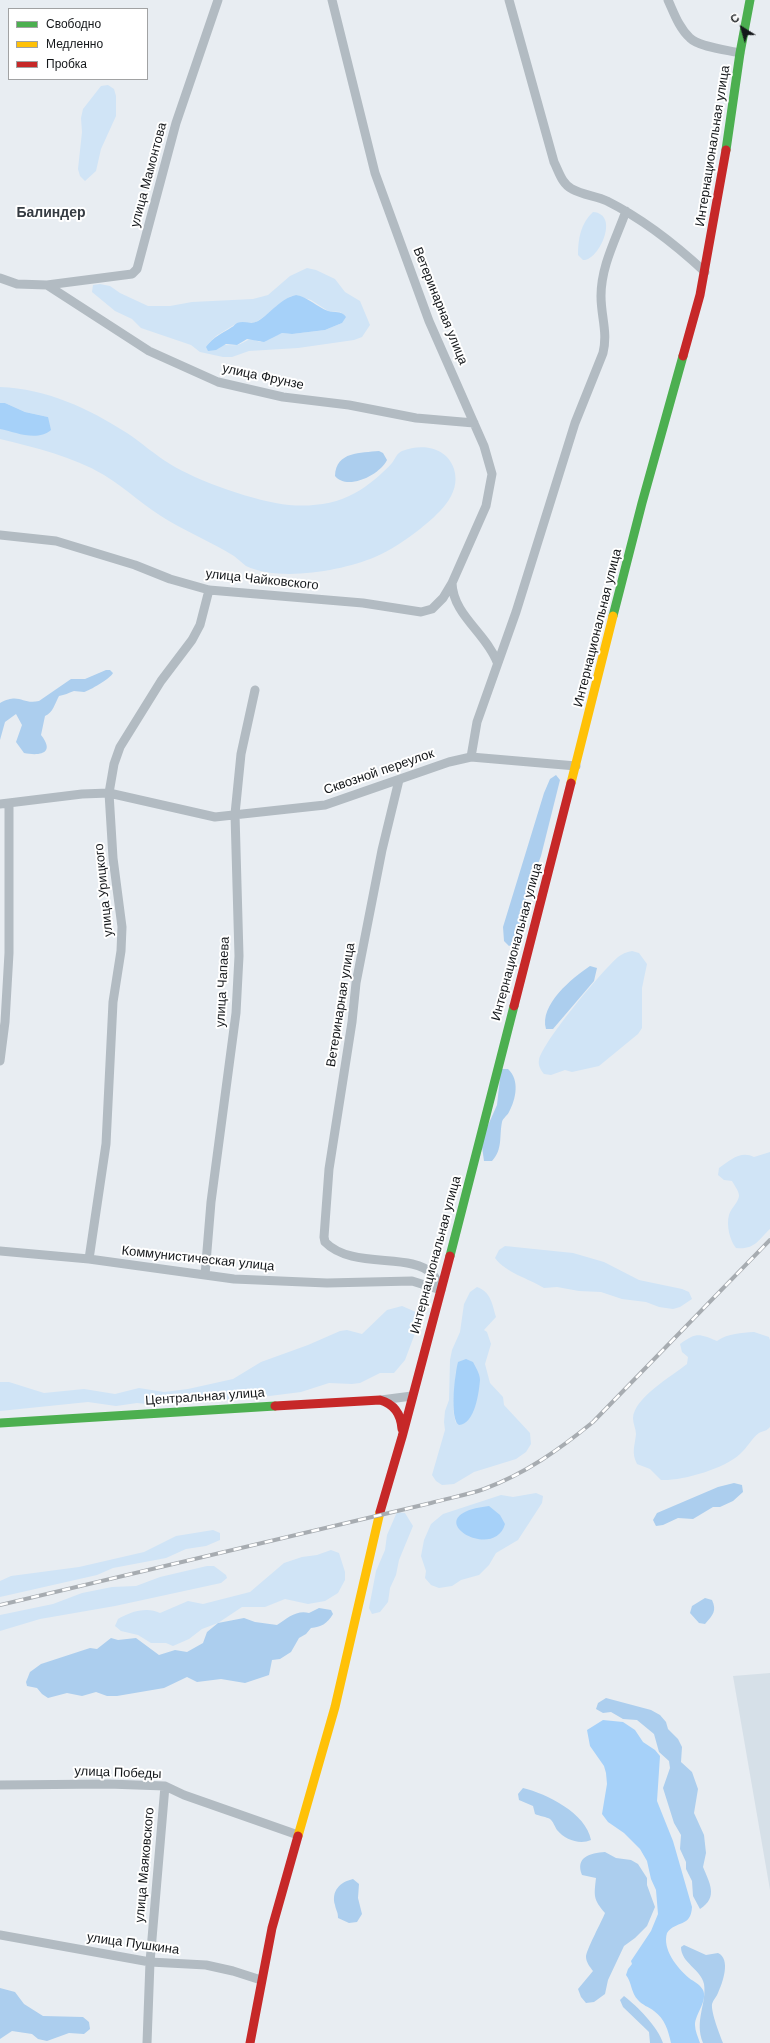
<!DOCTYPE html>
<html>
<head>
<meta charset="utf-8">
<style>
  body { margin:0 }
  #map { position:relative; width:770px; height:2043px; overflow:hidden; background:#e8edf2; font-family:Helvetica,sans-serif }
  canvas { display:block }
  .legend { position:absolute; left:8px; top:8px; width:140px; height:72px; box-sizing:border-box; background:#fff; border:1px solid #a1a2a3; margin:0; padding:5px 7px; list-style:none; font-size:12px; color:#14171a }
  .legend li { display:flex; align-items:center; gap:8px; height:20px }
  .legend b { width:20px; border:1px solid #a1a2a3 }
  .north { position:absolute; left:722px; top:8px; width:40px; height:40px; -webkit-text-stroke:3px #fff; paint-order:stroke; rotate:323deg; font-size:11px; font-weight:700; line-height:16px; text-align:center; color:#14171a }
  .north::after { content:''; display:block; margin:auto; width:14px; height:18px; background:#14171a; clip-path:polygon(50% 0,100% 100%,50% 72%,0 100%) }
</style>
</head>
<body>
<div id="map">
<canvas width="770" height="2043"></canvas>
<ul class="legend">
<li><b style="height:5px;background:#4caf50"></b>Свободно</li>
<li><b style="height:5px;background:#ffc107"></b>Медленно</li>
<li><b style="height:5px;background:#c62828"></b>Пробка</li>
</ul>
<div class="north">С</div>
</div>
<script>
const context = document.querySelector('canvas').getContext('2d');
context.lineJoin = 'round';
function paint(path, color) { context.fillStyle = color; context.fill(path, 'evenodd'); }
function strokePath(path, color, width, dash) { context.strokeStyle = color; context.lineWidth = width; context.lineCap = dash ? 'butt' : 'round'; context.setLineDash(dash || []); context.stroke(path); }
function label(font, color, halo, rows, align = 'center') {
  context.font = font + ' Helvetica,sans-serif'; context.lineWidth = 4; context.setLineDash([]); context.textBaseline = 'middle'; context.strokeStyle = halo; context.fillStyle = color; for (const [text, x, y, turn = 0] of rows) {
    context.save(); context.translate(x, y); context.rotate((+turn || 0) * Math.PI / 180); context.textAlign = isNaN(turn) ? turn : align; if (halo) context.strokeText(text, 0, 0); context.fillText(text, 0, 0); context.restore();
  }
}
paint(new Path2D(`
  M770,1673v217l-37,-214z`), '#d6e0e8');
paint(new Path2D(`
  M108,85l6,4 2,7v20l-15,33 -5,22 -11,10 -5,-5 -2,-7 4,-37 -1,-14 2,-9 18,-23z
  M593,212c28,2 5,50 -10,48l-5,-5c0,-17 3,-32 15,-43z
  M307,268l9,2 19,9 10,13 15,9 10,24 -8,12 -8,3 -56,8 -49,3 -17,6h-9l-23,-5 -9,-7 -50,-17 -9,-9 -17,-8 -23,-19 1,-7 7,-1 10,2 10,7 28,13h22l22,-4 61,-3 15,-4 22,-19zM296,295l15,5 17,11 13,1 1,11 -17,7 -33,4 -10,-1 -22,9c-13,-6 -12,0 -23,3 -9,1 -20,-1 -29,-1l8,-8 21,-13 19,-1 15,-10 18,-15z
  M0,387c47,2 88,21 127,46 15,10 28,22 43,31 27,17 87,38 119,41 22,2 47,-1 66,-12 13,-7 27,-19 37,-30 3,-4 5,-10 10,-12 20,-8 45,-4 52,18 8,26 -17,46 -34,60 -14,11 -29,21 -45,28 -33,14 -96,25 -129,9 -4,-3 -8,-7 -12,-10 -21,-13 -44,-23 -65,-35 -23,-13 -42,-32 -65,-46 -32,-19 -68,-27 -104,-36v-10l48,-12 -23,-5 -20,-9h-5z
  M632,951l7,2 8,11 -5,24v40l-4,6 -39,32 -27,6 -7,-2 -14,5 -7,-1c-4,-5 -6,-9 -5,-14 4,-19 63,-89 79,-103 4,-3 8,-5 14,-6z
  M770,1152v77c-12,11 -15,21 -34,19 -6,-7 -10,-23 -7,-33 2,-7 9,-12 10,-19 0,-5 -5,-11 -7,-15l-8,-1 -6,-5 1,-7c11,-8 22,-18 35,-11z
  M505,1246l68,7 31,9 35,18 43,9 7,3 3,7 -12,8 -7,2 -14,-2 -13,-5 -24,-3 -21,-7 -22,-1 -22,-4 -13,1c-16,-10 -38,-15 -49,-30l4,-8z
  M477,1287c14,5 15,17 19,30l-12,13 3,2 4,12 -6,20 5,19 13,14 1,8 26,28 1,11 -5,8 -10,7 -42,13 -20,12 -12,1 -6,-4 -4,-6 13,-45 -1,-8 1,-11 4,-11 1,-40 2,-10 8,-18 4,-28 6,-12zM456,1369v54c-6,-16 0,-36 0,-54z
  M402,1306l14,6 4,8 -15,40 -11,13h-14l-20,10 -8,1 -23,-1 -28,9 -55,7 -89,6 -20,-2 -21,3 -28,-4 -88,9v-29h9l35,11 40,-4 31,5 24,-6 25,4 24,-3 45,-10 28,-17 47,-17 32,-14 7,-1 15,4 25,-24z
  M754,1332l15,5 1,3v87c-3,4 -7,4 -11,6 -7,5 -12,15 -19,21 -16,15 -58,27 -79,26l-11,-11 -13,-5c-6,-12 -2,-18 -1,-30 0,-5 -3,-10 -3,-16 1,-20 39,-42 54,-54l1,-7 -6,-5 -2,-8c17,-12 19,-10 37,-3 12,-8 24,-8 37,-9z
  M536,1493l7,3 -1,7 -24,37 -22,13 -7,12 -10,10 -18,5 -9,6 -13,2 -8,-3 -6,-7 1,-7 -5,-15 3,-16 7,-16 12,-10 58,-19 12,2z
  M397,1512l8,1 8,13 -14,34 -3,15 -6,13 -2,14 -8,10 -8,2 -3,-6 7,-37 9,-21 2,-15z
  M213,1530l7,3v7l-14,6 -20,3 -20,9 -53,10 -16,7 -97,22v-16l11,-5 68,-9 65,-15 32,-16z
  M331,1550l8,3 6,19v8l-7,13 -13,8 -17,3 -23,-5 -20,8h-23l-24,16 -16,6 -13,10 -16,7 -7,-3h-15l-13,-8 -17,-4 -6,-5 3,-7c11,-7 29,-13 42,-6l28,-12 15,3 47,-12 34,-29 18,-6 15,-2z
  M207,1566h7l12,9 1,3 -6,5 -106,23 -75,13 -40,12v-16l53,-11 29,-11 30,-6 24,-1 24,-9z`), '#d0e4f6');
paint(new Path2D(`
  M379,451l4,2 4,7c-7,15 -40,31 -52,16 1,-25 26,-23 44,-25z
  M106,670h4l3,3c-2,5 -24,18 -29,19 -3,0 -7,-1 -10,-1 -6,2 -9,4 -15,5 -4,7 -6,17 -14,20l-4,19c15,19 -2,21 -17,18l-8,-11 6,-17 -6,-11 -11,8 -5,18v-37c20,-11 22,2 39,-2l32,-22h14z
  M556,775l4,5 -19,76 -15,40 -1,29 -10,18 -6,3 -5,-5 -1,-14 41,-134 6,-14z
  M590,966l7,2 -3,13 -41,48h-7c-7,-24 26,-51 44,-63z
  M501,1069h7c12,11 8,30 1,43 -2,4 -6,6 -7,10 -3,15 1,27 -10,39h-8l-2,-14 3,-15 12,-27z
  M734,1483l8,2 1,7 -10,9 -13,6h-7l-20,12 -15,-1 -15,7 -7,1 -3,-6 4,-7 61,-26z
  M705,1598l7,2c5,11 1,15 -7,24l-6,-1 -9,-10 2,-7z
  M319,1608l12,2 2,4c-6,10 -12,13 -22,14l-5,6 -7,4 -8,14 -11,7 -8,1 -3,15 -24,8 -24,-4 -24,3 -10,-5 -23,11 -47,8h-10l-11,-4 -14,4 -15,-3 -19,5 -6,-4 -5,-6 -10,-2 -1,-4 4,-10 11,-8 49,-16 7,1 14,-11 7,2 18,-2 23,17 16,-5 12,2 16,-9 4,-11 11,-9 26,-5 11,4 22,3c11,-7 19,-15 32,-12z
  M606,1698l45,12 9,5 6,7 2,7 10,10 4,8 -1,15 11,10 6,17 -4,24 10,22 2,18 -3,14c6,15 16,30 -3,42l-7,-13 -1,-15 -6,-12v-7l-6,-13 1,-14 -7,-12 -11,-35 7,-20 -1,-7 -10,-9 -5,-18 -17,-14 -14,-1 -12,-7 -8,1 -7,-4 2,-6z
  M523,1788c24,6 63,25 68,52 -11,5 -26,0 -34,-10 -2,-3 -4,-9 -7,-11 -3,-2 -11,-3 -15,-5l-2,-8 -14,-6 -1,-6z
  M605,1852l11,6 15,2 7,4 9,14v7l8,22 -8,19 -12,12 -11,8 -16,34 -3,14 -11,8 -8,1 -5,-6 -3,-8 15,-18c-3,-4 -7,-9 -7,-14 -1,-5 16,-36 19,-44 -12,-14 -11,-17 -9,-35l-14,-3c-7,-18 8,-22 23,-23z
  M353,1879l6,5 -1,14 4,16 -5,8 -8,1 -11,-5c0,-7 -2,-7 -3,-13 -4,-14 5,-23 18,-26z
  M684,1945l22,10 12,-2c13,6 5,29 0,40 -1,3 -5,7 -6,11 -1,9 8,31 11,39h-20c-9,-23 4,-39 1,-59 -3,-15 -23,-21 -23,-37z
  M0,1988l15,4 9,12 19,12 40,1 6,5 1,7 -6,5 -15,-1 -22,8 -9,-2 -6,-5 -20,-3 -12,8z
  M624,1996c13,10 34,31 39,47h-13l-1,-11 -26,-25 -3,-7z`), '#acceee');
paint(new Path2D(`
  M296,295c12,2 21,12 32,16 7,2 13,-1 18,6l-4,6 -17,7 -33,4 -10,-1 -18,9 -17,-3 -10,6 -11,-1 -10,6 -8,1 -2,-4c7,-10 17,-14 26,-20 1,0 4,-4 5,-4 7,-3 14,2 21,-2 13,-8 23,-23 38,-26z
  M0,403h5l20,9 23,5 3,13c-14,12 -36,2 -51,-1z
  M466,1359l7,3c3,6 7,12 7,18 -1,12 -5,44 -21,45 -10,-6 -4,-52 -1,-63z
  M489,1506l11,9 5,9c-11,40 -93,-9 -16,-18z
  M603,1720l20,2 12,8 8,12 12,8 5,6 -3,45 16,40 19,66c-1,21 -16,13 -25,26 -5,16 10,35 22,45 5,4 10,5 14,12 5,11 -8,24 -8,35 0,6 3,12 5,18h-29c-3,-13 -6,-24 -17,-32 -5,-4 -12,-6 -16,-11 -7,-7 -6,-17 -12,-25l2,-6 4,-5 -1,-3 20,-30 7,-17 -2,-24 -5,-11 -4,-18 -7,-12 -16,-16 -16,-11 -6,-8 5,-30 -1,-11 -2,-7 -14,-20 -3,-16z`), '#a6d1f9');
strokePath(new Path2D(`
  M509,0l45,162c5,10 8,22 18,27 11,6 24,7 35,12 36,18 69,44 98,71
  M668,0c6,13 11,28 22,38 9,9 37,12 50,15
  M0,278l17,6 30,1 102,66 69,31 65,15 66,8 67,13 58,5
  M47,285l85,-11 5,-5 39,-146 42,-123
  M0,535l56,6 79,24 35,14 39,11 154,13 58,9 11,-3 11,-11 9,-15 34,-77 6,-32 -8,-28 -55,-125 -54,-148 -43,-173
  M452,583c1,32 34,50 45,79
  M471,757l6,-35 39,-110 59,-189 28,-70c5,-21 -2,-36 -2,-57 0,-30 15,-57 25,-85
  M399,780l-17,70 -26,133 -4,39 -23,147 -5,68 1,5c27,28 87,10 107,32 5,4 7,10 9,16
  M0,804l82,-10 27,-1 106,24 110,-12 124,-43 22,-5 105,9
  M0,1061l5,-39 4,-69v-150
  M0,1251l89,8 145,20 93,4 85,-2 29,9
  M89,1259l17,-115 7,-142 8,-51 1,-24 -9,-69 -4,-65 5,-29 6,-17 41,-66 31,-41 8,-15 9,-35
  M205,1275l6,-73 25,-189 3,-57 -4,-142 6,-60 14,-64
  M381,1400l31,-4
  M0,1785l108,-1 57,2 19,9 114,40
  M0,1935l150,27 56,3 27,6 28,9
  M147,2043l3,-81 15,-176`), '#b2bbc2', 9);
strokePath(new Path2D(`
  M726,150l14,-97 10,-53
  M613,616l29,-113 41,-147
  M450,1256l64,-250
  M0,1423l275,-17`), '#4caf50', 9);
strokePath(new Path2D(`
  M571,783l42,-167
  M298,1836l37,-129 45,-195`), '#ffc107', 9);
strokePath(new Path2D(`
  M683,356l17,-61 26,-145
  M514,1006l57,-223
  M275,1406l105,-6c14,4 21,14 22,29
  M380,1512l22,-75 48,-181
  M250,2043l22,-115 26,-92`), '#c62828', 9);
const rail = new Path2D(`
  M0,1605l431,-102c18,-5 36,-8 53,-14 41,-15 76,-40 109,-67l177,-182`);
strokePath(rail, '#a7acb1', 4);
strokePath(rail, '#fff', 2.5, [8]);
label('13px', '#14171a', '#fff', [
  ["Интернациональная улица",713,146,-81],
  ["улица Мамонтова",149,175,-75],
  ["Ветеринарная улица",440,306,68],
  ["улица Фрунзе",263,377,12],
  ["улица Чайковского",262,580,6],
  ["Интернациональная улица",598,628,-76],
  ["Сквозной переулок",379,772,-19],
  ["улица Урицкого",104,890,-96],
  ["Интернациональная улица",517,942,-75],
  ["улица Чапаева",223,982,-87],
  ["Ветеринарная улица",341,1005,-81],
  ["Интернациональная улица",436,1255,-75],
  ["Коммунистическая улица",198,1259,6],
  ["Центральная улица",205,1397,-4],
  ["улица Победы",118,1773,2],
  ["улица Маяковского",145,1865,-85],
  ["улица Пушкина",133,1944,8]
]);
label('bold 14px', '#353b42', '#fff', [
  ["Балиндер",51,213]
]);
</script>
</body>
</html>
